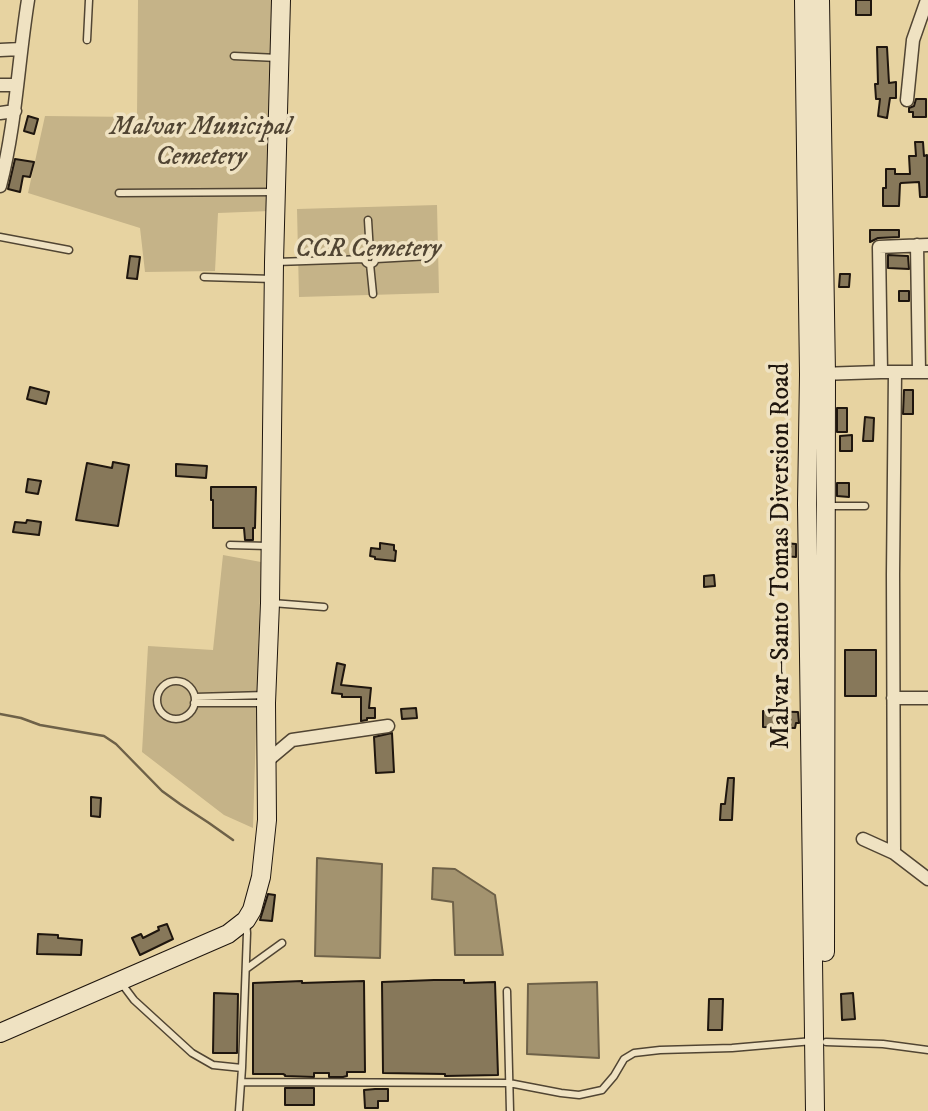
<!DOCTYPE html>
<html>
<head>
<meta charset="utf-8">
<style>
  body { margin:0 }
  canvas { display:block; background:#e7d3a1 }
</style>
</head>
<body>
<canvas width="928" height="1111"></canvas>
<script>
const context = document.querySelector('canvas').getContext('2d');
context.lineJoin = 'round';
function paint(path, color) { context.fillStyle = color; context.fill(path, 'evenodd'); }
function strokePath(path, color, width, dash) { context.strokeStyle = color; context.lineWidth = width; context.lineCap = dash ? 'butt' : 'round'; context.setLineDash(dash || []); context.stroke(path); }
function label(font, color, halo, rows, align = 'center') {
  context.font = font + ' "IM FELL DW Pica",serif'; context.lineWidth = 7; context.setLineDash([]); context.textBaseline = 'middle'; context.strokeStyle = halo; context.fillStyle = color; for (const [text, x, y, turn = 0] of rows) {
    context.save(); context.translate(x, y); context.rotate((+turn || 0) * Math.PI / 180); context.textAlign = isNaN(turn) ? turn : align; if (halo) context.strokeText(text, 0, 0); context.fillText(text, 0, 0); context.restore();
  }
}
paint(new Path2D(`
  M138,0h136l-4,211 -52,2 -3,58 -70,1 -5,-44 -112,-35 17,-77 92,1z
  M437,205l2,88 -140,4 -2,-88z
  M223,555l38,7 -8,266 -29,-13 -82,-63 6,-106 65,4z`), '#c5b388');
const water = new Path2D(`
  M317,858l65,6 -2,94 -65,-2z
  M433,868l22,1 40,26 8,60h-48l-2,-53 -21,-3z
  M597,982l2,76 -72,-4 1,-70z`);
paint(water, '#a3936f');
strokePath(water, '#6e6148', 2);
strokePath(new Path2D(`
  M0,714l21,4 19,7 64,11 12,8 46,47 18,13 29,19 24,17`), '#6e6148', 2.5);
const building = new Path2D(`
  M856,0h15v15h-15z
  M877,47h10l2,36 7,-1v16h-6l-3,20 -9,-2 2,-17h-4l-1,-15h3z
  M916,99h10v18h-13v-5h-4v-4l5,-2z
  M28,116l10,3 -4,15 -10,-3z
  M915,142h8l1,14 3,-1v42h-7l-1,-15 -18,1 -1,1 -1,22h-16v-18h3v-19h9v5h15l-1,-18h7z
  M15,159l19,3 -4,15 -7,-1 -3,16 -12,-3z
  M870,230h29v7l-21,1 -8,4z
  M888,255l20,1 1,13 -21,-1z
  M130,256l10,1 -3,22 -10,-1z
  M840,274h10l-1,13h-10z
  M899,291h10v10h-10z
  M30,387l19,5 -3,12 -19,-5z
  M904,390h9v24h-10z
  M837,408h10v24h-10z
  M865,417l9,1 -1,23h-10z
  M852,435v16h-12v-15z
  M113,462l16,3 -11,61 -42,-6 11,-57 25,5z
  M176,464l31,2 -1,12 -30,-2z
  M28,479l13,2 -3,13 -12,-2z
  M837,483h12v14l-12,-1z
  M211,487h45l-1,41h-2v12h-8l-1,-12h-31v-28h-2z
  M27,520l14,2 -2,13 -26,-3 2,-10 11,1z
  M380,543l14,2v5l2,1 -1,10 -20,-2v-2l-5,-1 1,-8 9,1z
  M784,543l12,1v13l-13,-1z
  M714,575l1,11 -11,1v-11z
  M845,650h31v46h-31z
  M337,663l8,2 -4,20 30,3 -2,20h6v10h-8v2l-6,1v-24h-19v-3l-10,-1z
  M416,708l1,10 -15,1 -1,-10z
  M763,711l35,1 1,11h-3l-1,5 -32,-1z
  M392,733l2,39 -18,1 -2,-36z
  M728,778h6l-2,42h-12l1,-16h4z
  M91,797l10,1 -1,19 -9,-1z
  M268,894l7,1 -3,26 -12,-1z
  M167,924l6,15 -33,16 -8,-17 9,-4 2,4 16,-8 -1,-3z
  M38,934l20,1v3l24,2 -1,15 -44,-1z
  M434,980h30v3l31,-1 3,93 -53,1v-2l-62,-1 -1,-91z
  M302,981v2l62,-2 1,91h-18v4l-4,1h-14v-4h-15v4l-29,-1v-1l-2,-1h-30v-91z
  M214,993l24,1 -1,59h-24z
  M853,993l2,26 -13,1 -1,-26z
  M709,999h14l-1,31h-14z
  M285,1088h29v17h-29z
  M375,1089h13v12h-10v7h-13l-1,-18z`);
paint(building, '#87785a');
strokePath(building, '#1f160e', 2);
const lane = new Path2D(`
  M87,40l2,-40
  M234,56l44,2
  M119,193l156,-1
  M368,220l2,33
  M0,237l69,13
  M364.5 259a5.5 5.5 0 1 1 11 0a5.5 5.5 0 1 1-11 0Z
  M376,259l54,-3
  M276,262l89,-3
  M370,264l3,30
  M204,277l69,2
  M828,506h37
  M230,545l38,1
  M272,603l52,4
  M157 700a19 19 0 1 1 38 0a19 19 0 1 1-38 0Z
  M195,697l71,-2
  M194,703h68
  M246,969l36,-26
  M122,984l12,16 58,53 21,12 29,3 -3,43
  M507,991l3,120
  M826,1042l57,2 45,6
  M242,1068l5,-135 -1,-11
  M241,1082l268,1 52,10 18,2 23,-5 12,-14 10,-17 10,-6 26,-3 72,-2 81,-7`);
const street = new Path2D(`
  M0,50l21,-1
  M0,85h16
  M907,100l6,-60 14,-40
  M0,113l15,-2
  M0,186c16,-61 18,-124 28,-186
  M917,245l2,127
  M881,372l-2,-125 49,-2
  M820,374l61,-2h47
  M893,698h35
  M267,761l25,-21 96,-14
  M863,839l31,14 34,26
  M894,853l-1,-279 2,-202`);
const secondary = new Path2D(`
  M804,0l5,375 -2,129 8,607
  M820,0l6,374 -1,578
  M0,1033l228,-99 18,-14 6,-10 9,-33 6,-57 -1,-117 4,-100 4,-341 7,-262`);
strokePath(lane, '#514533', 9);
strokePath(street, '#514533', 15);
strokePath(secondary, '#1f160e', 20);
strokePath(lane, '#efe2c2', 6);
strokePath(street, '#efe2c2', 12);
strokePath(secondary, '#efe2c2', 18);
label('italic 26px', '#514533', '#efe2c2', [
  ["Malvar Municipal",201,129],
  ["Cemetery",201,159],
  ["CCR Cemetery",368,251]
]);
label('26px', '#1f160e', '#efe2c2', [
  ["Malvar–Santo Tomas Diversion Road",783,556,-90]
]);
</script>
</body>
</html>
